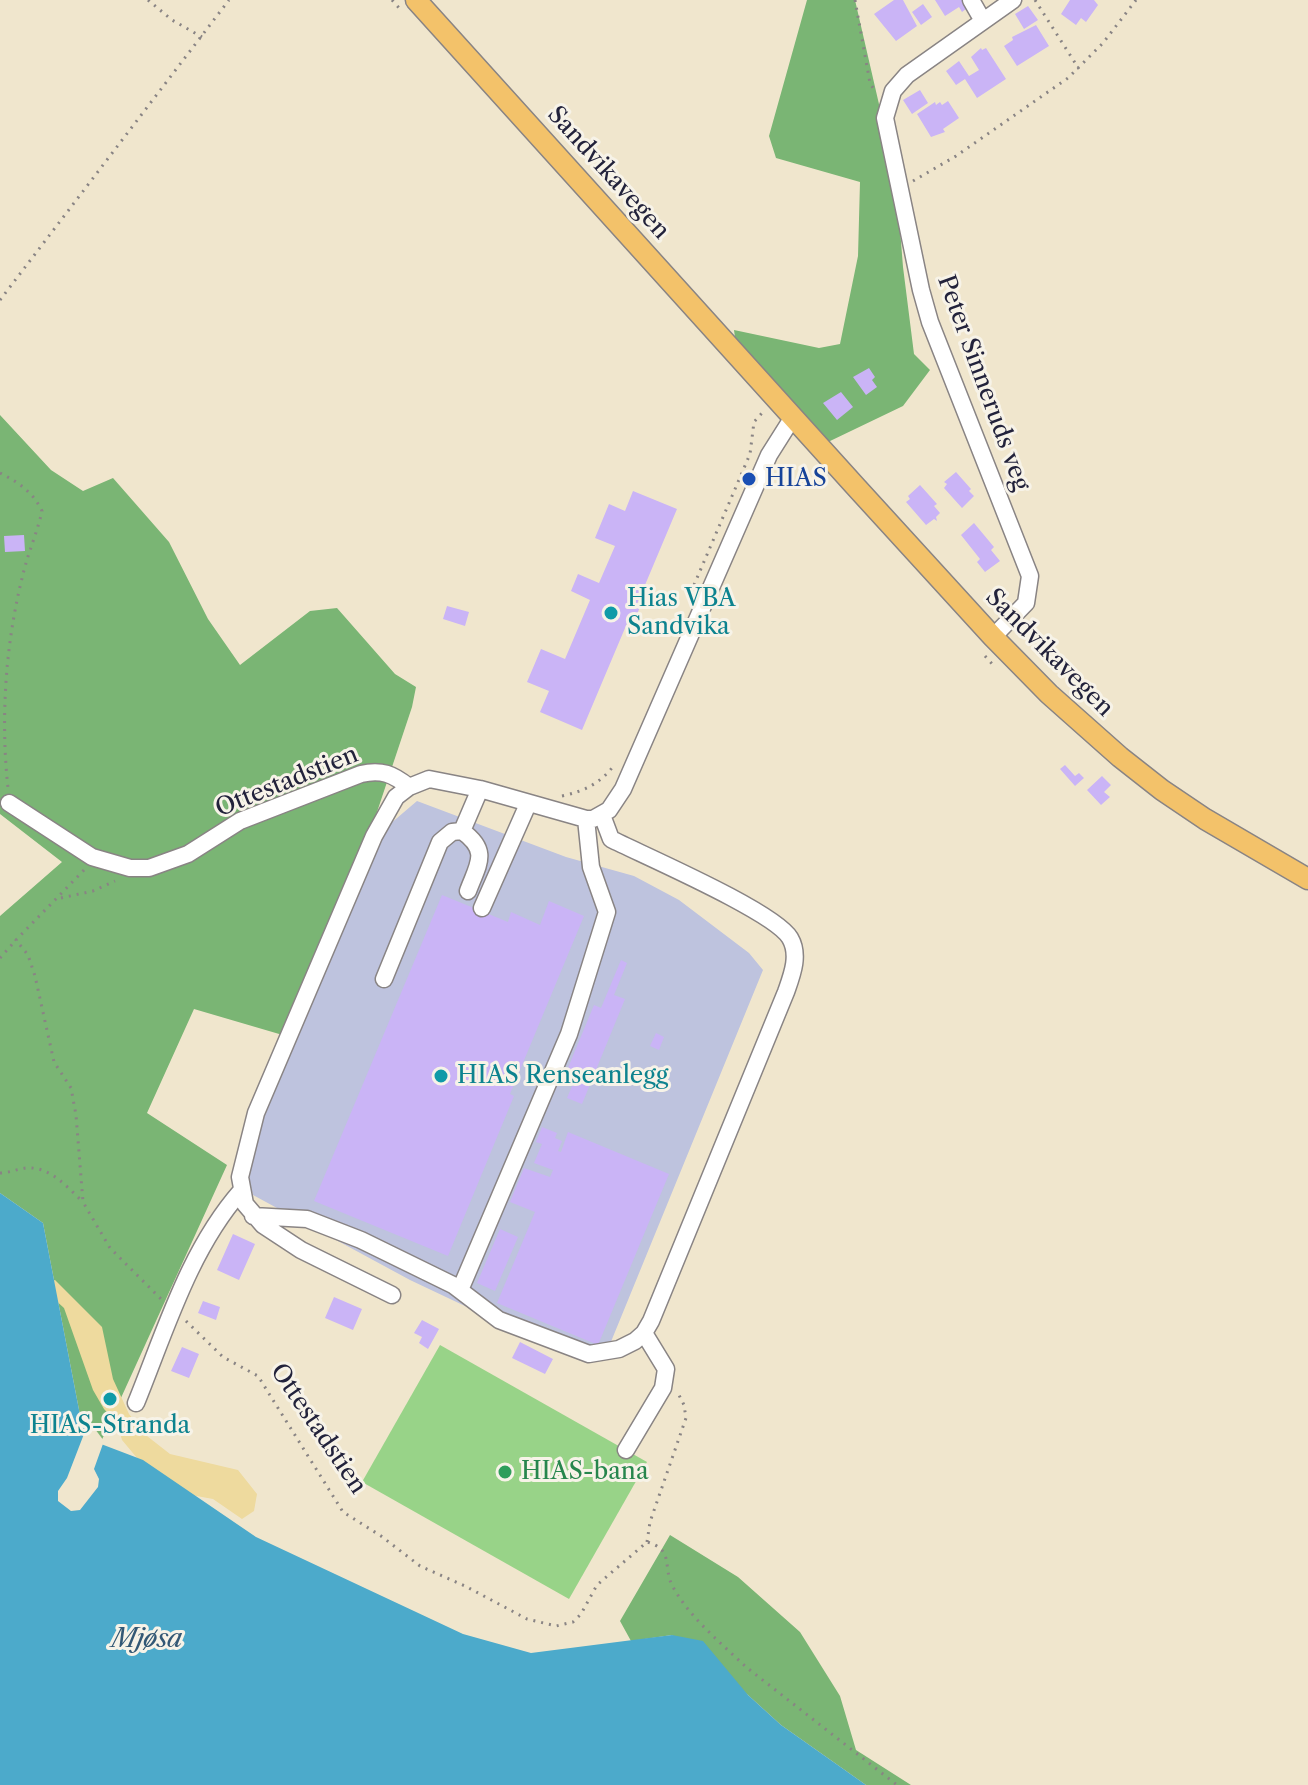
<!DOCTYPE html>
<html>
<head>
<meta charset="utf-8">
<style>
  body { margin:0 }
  canvas { display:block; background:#f0e6cd }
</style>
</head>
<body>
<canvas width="1308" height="1785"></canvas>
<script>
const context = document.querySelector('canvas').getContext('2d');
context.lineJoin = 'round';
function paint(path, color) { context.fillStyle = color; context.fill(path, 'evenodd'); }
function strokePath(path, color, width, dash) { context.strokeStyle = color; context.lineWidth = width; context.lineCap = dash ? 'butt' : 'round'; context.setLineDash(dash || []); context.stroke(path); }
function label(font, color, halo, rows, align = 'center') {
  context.font = font + ' "Libre Caslon Text",serif'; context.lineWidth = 6; context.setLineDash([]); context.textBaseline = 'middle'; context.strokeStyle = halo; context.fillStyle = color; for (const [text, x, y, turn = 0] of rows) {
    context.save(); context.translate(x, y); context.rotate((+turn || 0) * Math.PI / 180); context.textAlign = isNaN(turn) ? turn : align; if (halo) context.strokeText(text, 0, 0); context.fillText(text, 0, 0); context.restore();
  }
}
paint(new Path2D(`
  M417,801l149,56 68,19 45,24 70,53 14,17 -155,379 -29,11 -169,-80 -157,-85 -9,-33 139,-332z`), '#bec3de');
paint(new Path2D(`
  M440,1345l207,117 -78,137 -207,-117z`), '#98d388');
paint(new Path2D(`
  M807,0h48l41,178 7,89 11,87 16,16 -27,36 -75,36 -91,-90 -3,-22 85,18 21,-4 18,-88 2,-74 -84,-24 -7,-22z
  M0,415l51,55 32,21 30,-13 56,64 39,77 32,46 70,-54 27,-3 58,66 21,13 -4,20 -46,138 -80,191 -92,-27 -47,104 80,52 -127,279 -20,-29 -37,-192 -43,-30v-277l62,-54 -62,-48z
  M670,1535l68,42 62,55 40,64 16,54 55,35h-45l-85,-60 -33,-30 -76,-60 -41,6 -11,-20z`), '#7ab574');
paint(new Path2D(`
  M55,1280l47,47 11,52 16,35 18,22 23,18 68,16 19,24 -3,17 -12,8 -29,-20 -22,-4 -54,-37 -15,-18 -5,-17 -13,-14 -11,-19 -29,-82 -12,-11 -3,-15z`), '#eeda9e');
paint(new Path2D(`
  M0,1193l43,30 37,192 21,29 42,16 113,77 207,97 68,19 141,-18 31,6 45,54 33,30 85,60h-866z`), '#4caacb');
paint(new Path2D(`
  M89,1421l15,20 -10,28 5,10 -1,8 -18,23 -9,1 -13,-10v-10l9,-13z`), '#f0e6cd');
paint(new Path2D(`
  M894,0h9l14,26 -21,15 -22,-27z
  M935,0h31l4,6 -8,6 -3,-5 -14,9z
  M1070,0h24l4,5 -12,17 -5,-4 -5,7 -15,-11z
  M923,4l9,13 -11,8 -9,-13z
  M1028,6l10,14 -14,9 -9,-15z
  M1036,25l13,21 -32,20 -13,-20 9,-6 -1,-3z
  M981,48l1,2 4,-2 20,31 -29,19 -12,-19 -9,6 -10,-14 13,-10 10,15 10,-6 -8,-13z
  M920,90l8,13 -16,11 -9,-14z
  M948,101l11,17 -16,11 2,3 -14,5 -14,-23 18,-12 1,3 4,-3 2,3z
  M869,368l6,9 -3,3 5,7 -11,8 -13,-18z
  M841,392l12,15 -16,13 -14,-17z
  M956,472l15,17 -2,2 5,5 -12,12 -18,-20 3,-4 -3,-2z
  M920,485l17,19 -3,2 6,7 -4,4 1,4 -3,-2 -8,6 -20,-23 4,-3 -2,-3z
  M633,491l44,18 -40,95 4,1 -8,18 -5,-2 -46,109 -42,-18 9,-21 -22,-9 14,-33 24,10 25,-59 -19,-9 7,-17 21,9 16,-37 -20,-8 14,-34 16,7z
  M974,523l20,24 -3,3 9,11 -15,11 -8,-10 3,-3 -19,-24z
  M24,535l1,16 -20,1 -1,-16z
  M447,606l22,6 -4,14 -22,-7z
  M1065,765l10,11 4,-3 5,5 -9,8 -15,-17z
  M1102,776l9,9 -7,7 6,5 -9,8 -14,-15z
  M442,895l66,27 3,-10 29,13 9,-24 35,15 -74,178 4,2 -66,160 -134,-55z
  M621,960l6,3 -13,32 11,4 -43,105 -15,-6 6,-14 -10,-4 31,-75 7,3z
  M656,1033l8,4 -5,13 -9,-4z
  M542,1127l15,6 -2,5 7,3 -4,10 3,1 7,-20 101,42 -71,171 -101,-42 38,-91 -25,-10 14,-34 26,9 3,-7 -19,-7 8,-19 -6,-2z
  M500,1229l18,8 -23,54 -18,-8z
  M233,1234l22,10 -16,36 -22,-10z
  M334,1297l28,12 -9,21 -28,-12z
  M203,1301l17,6 -4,13 -18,-7z
  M422,1320l17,9 -11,20 -9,-6 3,-6 -8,-4z
  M520,1342l33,17 -8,15 -33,-16z
  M182,1347l17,7 -10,24 -18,-7z`), '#cab4f6');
const minor = new Path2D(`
  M971,0l12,21
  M993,637l33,-34 4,-27 -100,-254 -9,-32 -36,-172 8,-27 14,-16 106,-75
  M9,803l83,54 38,11h19l39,-14 52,-33 121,-47c20,-5 32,0 48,13
  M602,815l9,24c34,17 164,73 179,99 10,17 2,37 -4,54l-135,329 -7,12 22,36 -3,19 -37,62
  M462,831c28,20 16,33 6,60
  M482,908l46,-104
  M384,979l56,-137 12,-10 10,-1 18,-42
  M253,1216l54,3 54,21 92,45 46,35 90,34 30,-5 16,-8 9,-8
  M460,1290l109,-256 38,-122 -16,-45 -5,-48
  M392,1295l-91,-45 -38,-25 -18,-21 -5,-27 16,-64 118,-277 22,-39 13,-10 20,-8 51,10 106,30h7l16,-9 14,-21 146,-334 24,-38
  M136,1403c29,-71 53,-153 105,-212`);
const major = new Path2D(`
  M416,0l440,487 137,150 56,57 71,63 42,33 43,29 103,60`);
strokePath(minor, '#898484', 19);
strokePath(major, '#898484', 23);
strokePath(new Path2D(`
  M148,0l24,20 30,17
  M392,0l8,9
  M855,0l15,83 6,10
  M1035,0l44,69
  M913,181l43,-25 112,-78 35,-35 33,-43
  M0,300l229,-300
  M0,473c18,9 33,19 42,38 -4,18 -11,35 -16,52 -20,72 -26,152 -18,225
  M694,585l56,-131 4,-32 9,-10
  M985,656l10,11
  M562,796c23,-5 39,-13 53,-32
  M84,870l-68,70 12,15 7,21 19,86 17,26 5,27 7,87 27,46 52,52
  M61,898l32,-7 22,-10
  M0,958l16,-18
  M0,1173c9,0 17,-4 26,-5 24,-2 41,19 57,34
  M186,1321l37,36 35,19 85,136 38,24 39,30 45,20 62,33 29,7 17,-4 8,-8 16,-29 50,-43c28,8 15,25 26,45 17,31 48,56 73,80l151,118
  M647,1542l3,-20 36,-104 -2,-13 -6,-12`), '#898484', 3, [2, 6]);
strokePath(minor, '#fff', 16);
strokePath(major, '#f3c26a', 20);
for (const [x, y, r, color] of [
  [749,479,8,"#1a4fb4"],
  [611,613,8,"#0f9aa8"],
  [441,1076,8,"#0f9aa8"],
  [110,1399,8,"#0f9aa8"],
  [505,1472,8,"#2e9e5b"]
]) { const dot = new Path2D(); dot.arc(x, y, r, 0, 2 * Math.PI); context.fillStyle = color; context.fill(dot); strokePath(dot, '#f7f3e8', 3); }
label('24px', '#22223b', '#f7f3e8', [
  ["Sandvikavegen",608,173,48],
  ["Peter Sinneruds veg",983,383,70],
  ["Sandvikavegen",1049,653,45],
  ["Ottestadstien",287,782,-22],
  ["Ottestadstien",318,1429,56]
]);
label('24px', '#164399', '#f7f3e8', [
  ["HIAS",765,479]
], 'left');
label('24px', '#0d838f', '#f7f3e8', [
  ["Hias VBA",627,599],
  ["Sandvika",627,627],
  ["HIAS Renseanlegg",457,1076],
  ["HIAS-Stranda",110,1426,"center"]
], 'left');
label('24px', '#27864d', '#f7f3e8', [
  ["HIAS-bana",521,1472]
], 'left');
label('italic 26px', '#335875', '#f7f3e8', [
  ["Mjøsa",147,1639]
]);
</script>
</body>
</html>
